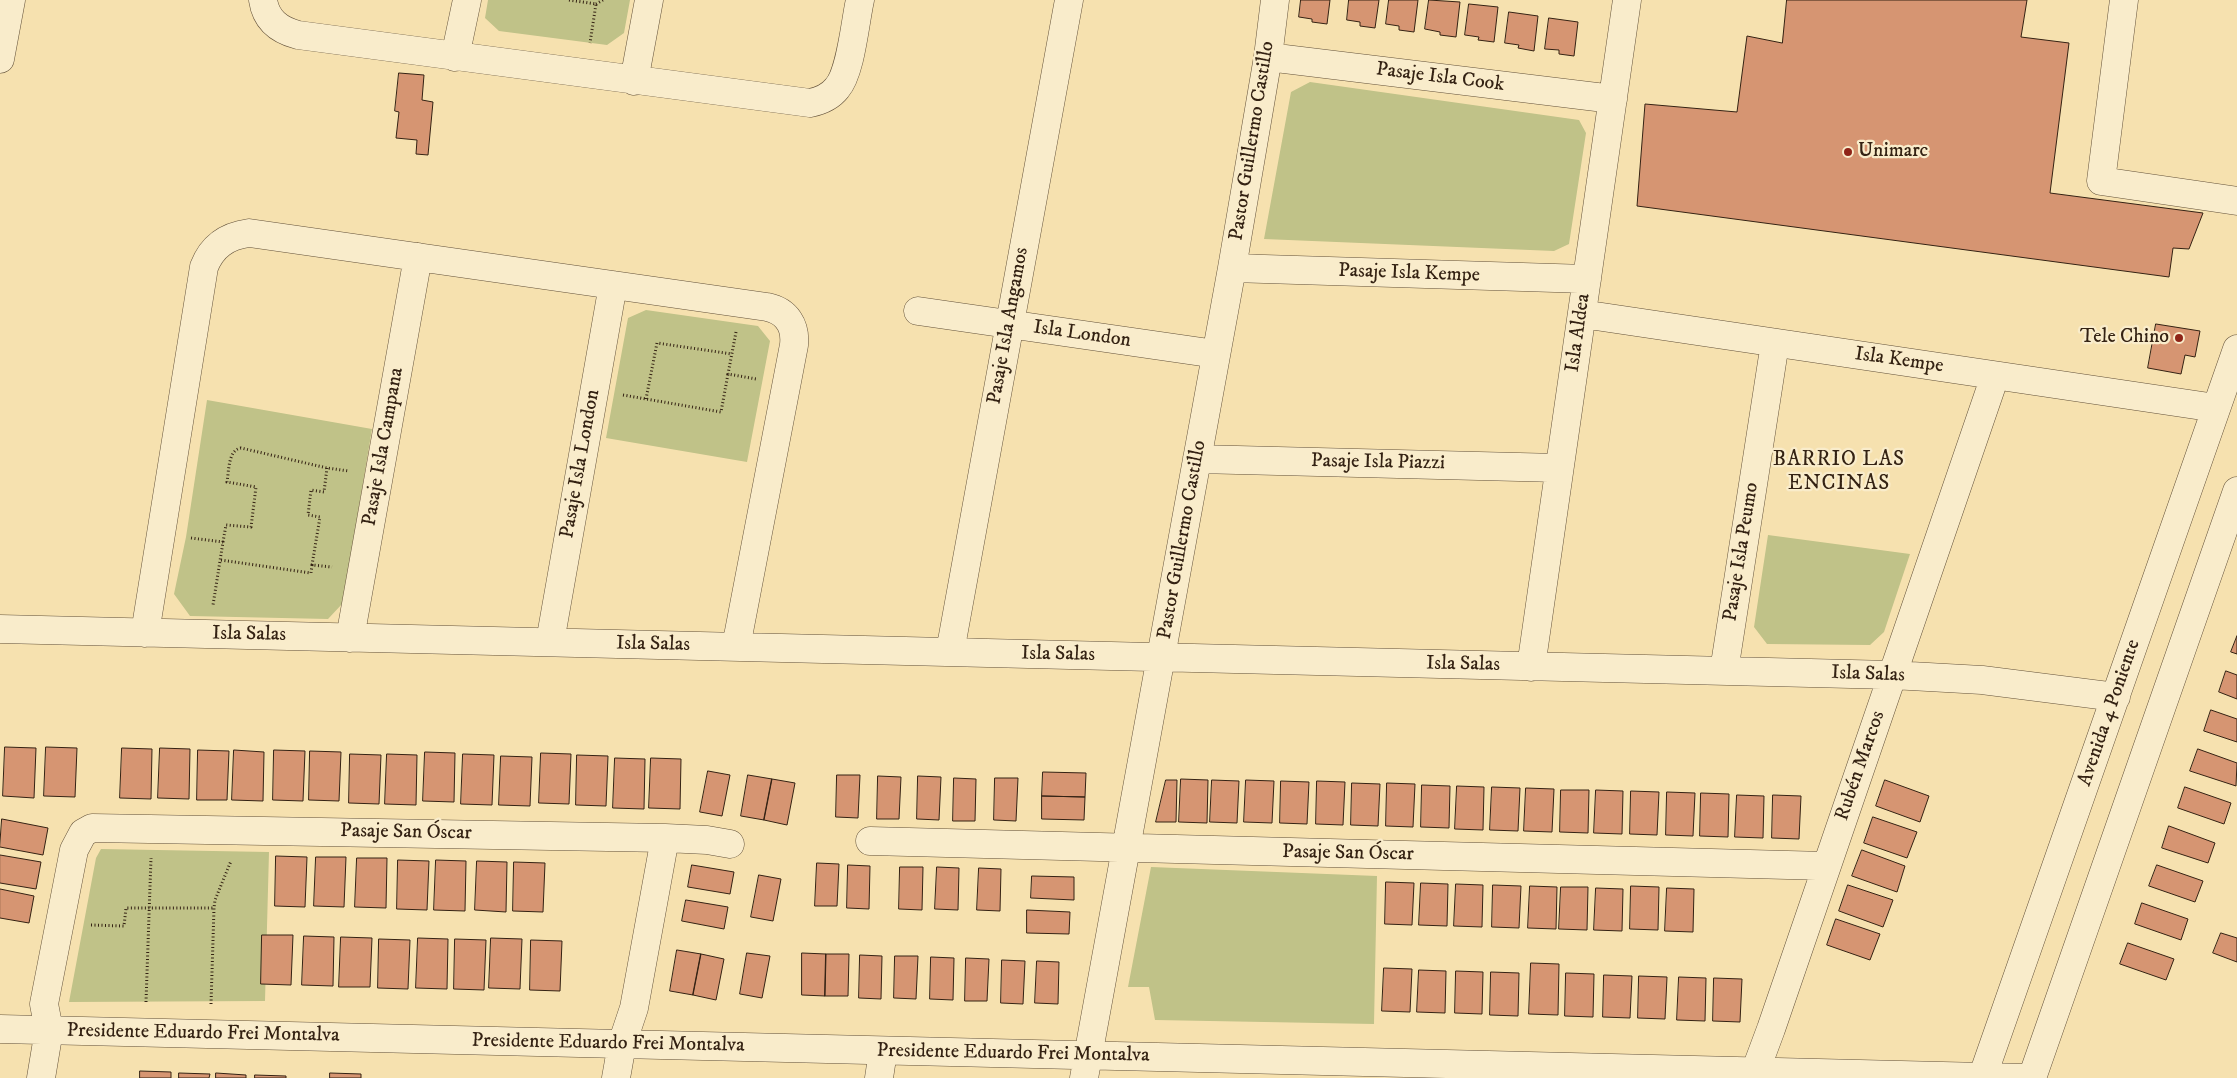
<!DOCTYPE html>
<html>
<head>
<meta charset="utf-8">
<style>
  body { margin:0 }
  canvas { display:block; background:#f6e1af }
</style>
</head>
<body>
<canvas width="2237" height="1078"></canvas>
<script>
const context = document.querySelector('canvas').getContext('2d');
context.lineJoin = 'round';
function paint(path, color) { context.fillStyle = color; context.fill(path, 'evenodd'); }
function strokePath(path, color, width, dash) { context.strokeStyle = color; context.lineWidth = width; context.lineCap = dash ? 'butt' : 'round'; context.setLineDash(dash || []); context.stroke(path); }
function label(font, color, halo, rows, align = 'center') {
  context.font = font + ' "IM FELL DW Pica",serif'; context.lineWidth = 4.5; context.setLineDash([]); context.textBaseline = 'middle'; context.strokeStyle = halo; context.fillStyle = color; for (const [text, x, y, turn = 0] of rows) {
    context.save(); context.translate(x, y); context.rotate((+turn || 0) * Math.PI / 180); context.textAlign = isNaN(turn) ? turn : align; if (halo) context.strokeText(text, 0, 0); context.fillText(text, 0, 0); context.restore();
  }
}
paint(new Path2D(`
  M488,0h142l-6,33 -17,12 -108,-14 -14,-13z
  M1310,82l269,38 7,13 -17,111 -15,7 -290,-12 27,-147z
  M646,310l112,16 12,15 -23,121 -141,-24 22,-120z
  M207,400l165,29 -29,174 -15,16 -138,-3 -16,-22 12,-57z
  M1768,535l142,19 -26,78 -14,13 -103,-1 -13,-17z
  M101,849l168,3 -4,149 -196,1 27,-144z
  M1151,867l226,9 -3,148 -219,-4 -6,-33h-21z`), '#c0c288');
const building = new Path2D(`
  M1301,0h29l-3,24 -15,-2v-3l-13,-2z
  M1349,0h30l-4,28 -15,-2v-4l-13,-2z
  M1389,0h29l-4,32 -15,-2v-4l-13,-2z
  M1429,0l31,2 -4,35 -16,-2v-3l-15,-3z
  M1787,0h240l-6,37 48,6 -19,150 153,20 -14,36 -16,-1 -4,29 -532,-71 8,-102 92,8 10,-76 35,7z
  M1469,4l29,3 -4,35 -16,-2 1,-3 -14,-2z
  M1509,12l29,4 -4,35 -16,-3 1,-3 -14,-2z
  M1549,18l29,4 -4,34 -15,-2v-4l-14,-1z
  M399,73l25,2 -2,25 11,2 -5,53 -12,-1 1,-14 -21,-2 3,-26 -4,-1z
  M2156,324l44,7 -5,26 -10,-2 -4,19 -33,-6z
  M2237,636v18l-6,-2z
  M2226,671l11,4v24l-18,-7z
  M2211,710l26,9v23l-33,-11z
  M5,747l31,1 -2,50 -31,-2z
  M46,747l31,1 -2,49 -31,-1z
  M122,748l30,1 -1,50 -31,-1z
  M160,748l30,1 -1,50 -31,-1z
  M2198,749l39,14 -1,23 -46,-15z
  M198,750l31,1 -2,49h-30z
  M234,750l30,2 -1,49 -31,-1z
  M274,750l31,1 -2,50 -30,-1z
  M310,751l31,1 -2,49 -30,-1z
  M425,752l30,1 -1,49 -31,-1z
  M541,753l30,1 -2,50 -30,-1z
  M350,754l31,1 -2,49 -30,-1z
  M387,754l30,1 -1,50 -31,-1z
  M463,754l31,1 -2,50 -31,-1z
  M577,755l31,1 -2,50 -30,-1z
  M501,756l31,1 -2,49 -31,-1z
  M615,758l30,1 -1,50 -31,-1z
  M651,758l30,1 -1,50 -31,-1z
  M708,771l22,4 -8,41 -22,-4z
  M1043,772l43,1 -1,24 -43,-1z
  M748,775l24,4 -8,41 -23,-4z
  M837,775h23l-2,43 -22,-1z
  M878,776l23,1 -2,42h-22z
  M918,776l23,1 -2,43 -22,-1z
  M954,778l22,1 -1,42h-22z
  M995,778h23l-2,43 -22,-1z
  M772,779l23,4 -8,42 -23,-5z
  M1181,779l27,1 -1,43 -28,-1z
  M1166,780h11l-1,42h-20z
  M1212,780l27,1 -2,42 -27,-1z
  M1246,780l28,1 -2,42 -28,-1z
  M1885,780l44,16 -9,26 -44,-16z
  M1281,781l28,1 -2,42 -27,-1z
  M1317,781l28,1 -2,43 -27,-1z
  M1352,783l28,1 -2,42 -27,-1z
  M1387,783l28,1 -2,43 -27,-1z
  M1422,785l28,1 -1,42 -28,-1z
  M1457,786l27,1 -1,43 -28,-1z
  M1492,787l28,1 -2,43 -28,-1z
  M2185,787l46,16 -7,21 -46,-16z
  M1526,788l28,1 -2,43 -28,-1z
  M1561,790h28l-1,43 -28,-1z
  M1596,790l27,1 -1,43 -28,-1z
  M1631,791l28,1 -2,43 -27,-1z
  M1667,792l28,1 -2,43 -27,-1z
  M1701,793l28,1 -1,43 -28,-1z
  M1737,795l27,1 -1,42 -28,-1z
  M1773,795l28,1 -2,43 -27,-1z
  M1042,796l43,1 -1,23 -42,-1z
  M1873,817l44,15 -10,26 -43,-15z
  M2,819l46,9 -5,27 -43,-8z
  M2169,826l46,17 -7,20 -46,-15z
  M1862,850l43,16 -8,26 -45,-16z
  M0,855l41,7 -5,27 -36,-6z
  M276,856l31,1 -2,50 -30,-1z
  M316,857h30l-2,50 -30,-1z
  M357,858h30l-1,50 -31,-1z
  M398,860l31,1 -2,49 -30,-1z
  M436,860l30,1 -1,50 -31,-1z
  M477,861l30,1 -1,50 -31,-2z
  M514,862l31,1 -2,49 -30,-1z
  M817,863l22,1 -2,42h-22z
  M692,865l42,7 -4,22 -42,-7z
  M848,865l22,1 -1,43 -22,-1z
  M2157,865l46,16 -8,21 -46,-16z
  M900,867h23l-1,43 -23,-1z
  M937,867l22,1 -1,42 -23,-1z
  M979,868l22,1 -1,42 -23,-1z
  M759,875l22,4 -8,42 -22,-4z
  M1032,876l42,1v23l-43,-2z
  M1386,882l28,1 -2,42 -27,-1z
  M1421,883l27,1 -1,42 -28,-1z
  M1456,884l27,1 -1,42 -28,-1z
  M1493,885l28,1 -2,42 -27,-1z
  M1848,885l45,15 -10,27 -44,-16z
  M1530,886l27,1 -1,42 -28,-1z
  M1631,886l28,1 -1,43 -28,-1z
  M1561,887h27l-1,43 -28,-1z
  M1596,888l27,1 -1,42 -28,-1z
  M1667,888l27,1 -1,43 -28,-1z
  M0,889l34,7 -5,27 -29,-5z
  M686,900l42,7 -4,22 -42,-8z
  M2142,903l46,16 -7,21 -46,-16z
  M1027,910l43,2 -1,22 -42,-1z
  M1836,919l44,15 -10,26 -43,-15z
  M2221,933l16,5v24l-24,-9z
  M262,935h31l-2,50 -30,-1z
  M304,936l30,1 -1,49 -31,-1z
  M341,937l31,1 -2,49h-31z
  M418,938l30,1 -1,50 -31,-1z
  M491,938l31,1 -2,50 -31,-1z
  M379,939l31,1 -2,49 -30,-1z
  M455,939l31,1 -2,50 -30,-1z
  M531,940l31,1 -2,50 -30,-1z
  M2128,943l46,16 -8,21 -46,-16z
  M677,950l24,4 -8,41 -23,-4z
  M747,953l23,3 -8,42 -22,-4z
  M802,953l24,1 -1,42 -23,-1z
  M701,954l23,5 -8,41 -23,-5z
  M826,954h23l-1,42h-23z
  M860,955l22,1 -1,43 -22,-1z
  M895,956h23l-2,43 -22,-1z
  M931,957l23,1 -1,42 -23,-1z
  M966,958l23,1 -2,42h-22z
  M1002,960l23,1 -2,43 -22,-1z
  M1037,961l22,1 -1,42 -23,-1z
  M1531,963l28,1 -1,51 -29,-1z
  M1384,968l28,1 -2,43 -28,-1z
  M1419,970l27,1 -1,42 -28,-1z
  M1456,971l27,1 -1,42 -27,-1z
  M1491,972l28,1 -1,43 -28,-1z
  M1566,973l28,1 -1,43 -28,-1z
  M1604,975l28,1 -2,42 -27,-1z
  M1639,976l28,1 -2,42 -27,-1z
  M1679,977l27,1 -1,43 -28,-1z
  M1714,978l28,1 -2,43 -27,-1z
  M140,1071l31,1v6h-31z
  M179,1073l31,1 -1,4h-30z
  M216,1073l30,2v3h-30z
  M330,1073l31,1v4h-31z
  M255,1075l31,1v2h-31z`);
paint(building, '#d69572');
strokePath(building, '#342213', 1);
const minor = new Path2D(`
  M263,0c3,20 16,30 35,35l512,68c10,-2 20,-6 27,-15 14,-16 18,-66 23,-88
  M2124,0l-23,181 136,20
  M455,57l12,-57
  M1268,57l345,42
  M0,59l11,-59
  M634,81l15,-81
  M1232,268l355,11
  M918,311l298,43
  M1582,314l634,94
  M1197,459l362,9
  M0,629l1892,46 90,5 134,17
  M145,633l59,-366c8,-21 23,-31 45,-34l518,74c20,4 29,19 27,38l-58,302
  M350,638l68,-381
  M550,642l63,-357
  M950,652l119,-652
  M1531,667l96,-667
  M1724,671l51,-328
  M870,841l956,25
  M0,1029l2025,49
  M41,1078l8,-48 -5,-26 30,-154 9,-17 9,-5 573,10 42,2 23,4
  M616,1078l6,-34 12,-36 31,-170
  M879,1078l4,-27
  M1084,1078l148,-810 36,-211 7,-57
  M1751,1078l4,-6 16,-43 224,-653
  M1982,1078l255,-729
  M2032,1078l205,-587`);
strokePath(minor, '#64523a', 29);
strokePath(new Path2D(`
  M569,0l27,4 -6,39
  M596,4l7,-4
  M736,332l-8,42 28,5
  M623,395l98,17 7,-38
  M646,399l11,-56 75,11
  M191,538l32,4 -10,63
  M223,542l3,-17 25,2 5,-40 -29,-5c2,-11 1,-32 14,-34l86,20 22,3
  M221,560l90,13 1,-8 20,2
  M312,565l8,-48 -12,-2 3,-25 13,2 3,-24
  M91,925l33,1 2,-18h88
  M146,1002l5,-144
  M211,1004l3,-96 1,-8 16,-39`), '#342213', 3, [1, 2.5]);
strokePath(minor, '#f9eccb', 28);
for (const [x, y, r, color] of [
  [1848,152,5,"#8f2418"],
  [2179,338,5,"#8f2418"]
]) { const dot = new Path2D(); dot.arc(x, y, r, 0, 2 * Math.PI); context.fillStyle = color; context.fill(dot); strokePath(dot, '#f9eccb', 2); }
label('20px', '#342213', '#f9eccb', [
  ["Pasaje Isla Cook",1440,78,7],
  ["Pastor Guillermo Castillo",1253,141,-81],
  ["Pasaje Isla Kempe",1409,274,2],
  ["Pasaje Isla Angamos",1009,326,-80],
  ["Isla Aldea",1579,333,-82],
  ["Isla London",1082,335,8],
  ["Isla Kempe",1899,361,8],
  ["Pasaje Isla Campana",384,447,-80],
  ["Pasaje Isla Piazzi",1378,463,1],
  ["Pasaje Isla London",581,464,-80],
  ["Pastor Guillermo Castillo",1183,540,-80],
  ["Pasaje Isla Peumo",1742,552,-81],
  ["Isla Salas",249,635,1],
  ["Isla Salas",653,645,1],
  ["Isla Salas",1058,655,1],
  ["Isla Salas",1463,665,1],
  ["Isla Salas",1868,675,2],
  ["Avenida 4 Poniente",2110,713,-71],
  ["Rubén Marcos",1861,766,-71],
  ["Pasaje San Óscar",406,833,1],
  ["Pasaje San Óscar",1348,854,1],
  ["Presidente Eduardo Frei Montalva",203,1034,1],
  ["Presidente Eduardo Frei Montalva",608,1044,1],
  ["Presidente Eduardo Frei Montalva",1013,1054,1]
]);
label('20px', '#342213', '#f9eccb', [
  ["Unimarc",1858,152],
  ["Tele Chino",2169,338,"right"]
], 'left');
context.letterSpacing = '1px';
label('21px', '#342213', '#f9eccb', [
  ["BARRIO LAS",1839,461],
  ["ENCINAS",1839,485]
]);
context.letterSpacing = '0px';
</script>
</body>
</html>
